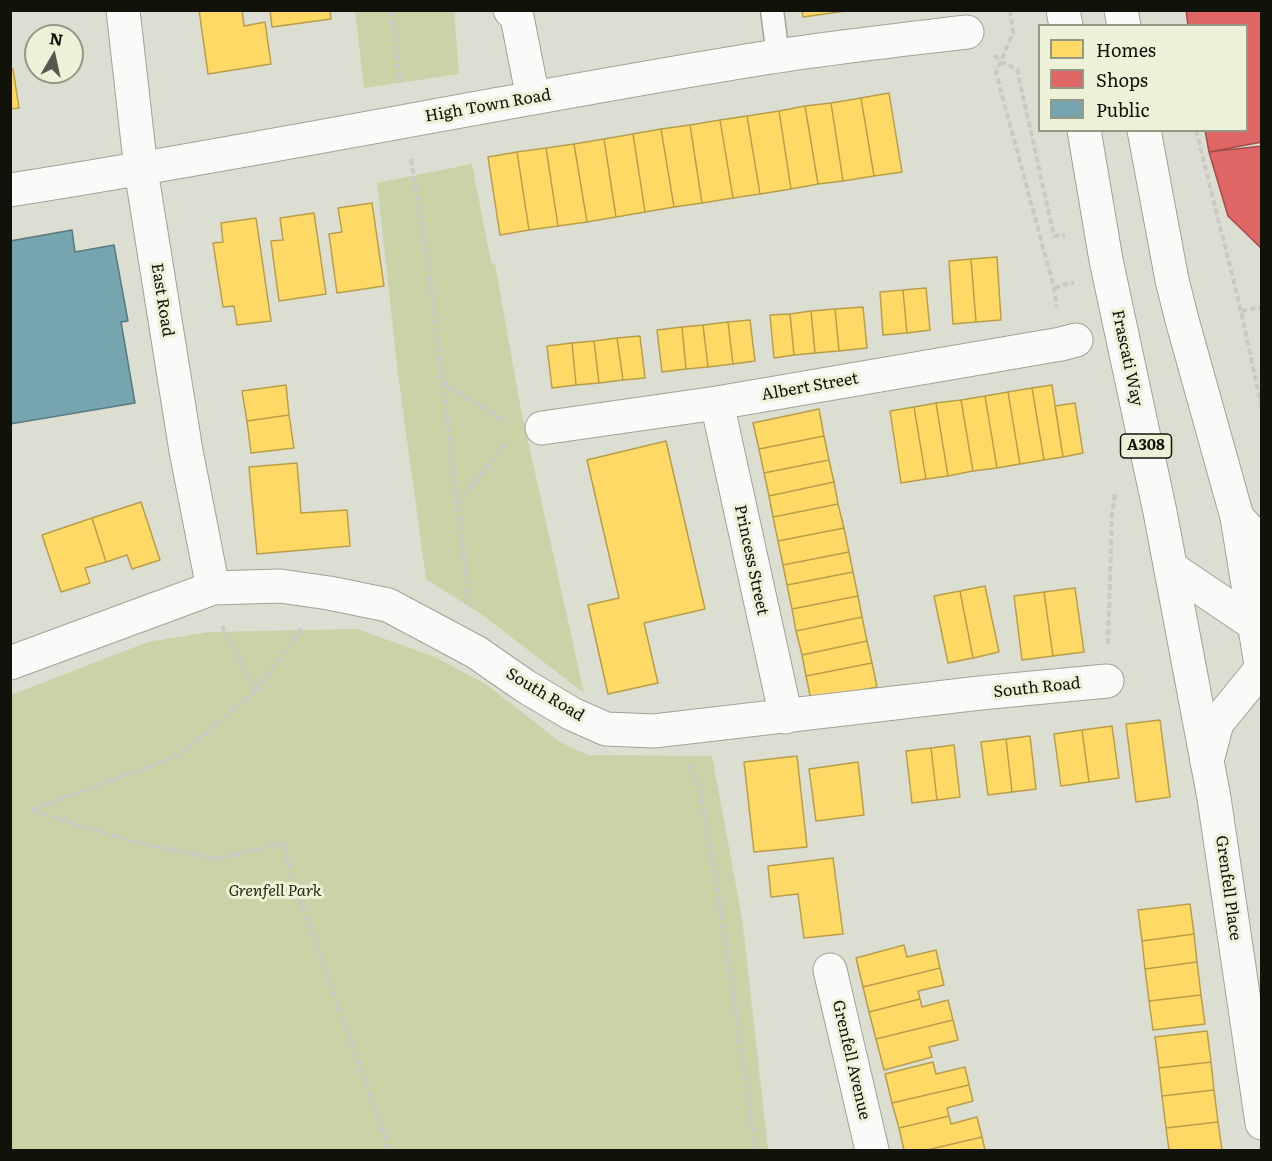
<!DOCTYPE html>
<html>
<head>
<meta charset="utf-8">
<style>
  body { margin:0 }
  #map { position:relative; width:1272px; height:1161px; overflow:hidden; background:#dcded1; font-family:Literata,serif }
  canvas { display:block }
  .frame { position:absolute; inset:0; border:12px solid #11130a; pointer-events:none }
  .legend { position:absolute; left:1038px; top:24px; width:210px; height:108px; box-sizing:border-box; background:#ecf1d8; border:2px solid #949886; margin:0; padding:8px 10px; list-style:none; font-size:18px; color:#11130a }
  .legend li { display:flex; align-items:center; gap:12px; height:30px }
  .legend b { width:30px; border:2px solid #949886 }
  .north { position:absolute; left:24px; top:24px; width:60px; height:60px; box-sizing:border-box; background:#ecf1d8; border:2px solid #949886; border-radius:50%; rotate:9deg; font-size:16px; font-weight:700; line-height:24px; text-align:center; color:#11130a }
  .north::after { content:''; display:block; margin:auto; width:21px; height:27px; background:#585a50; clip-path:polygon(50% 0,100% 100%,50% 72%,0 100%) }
</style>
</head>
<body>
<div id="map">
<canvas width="1272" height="1161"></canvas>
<div class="frame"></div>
<ul class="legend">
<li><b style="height:16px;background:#ffd966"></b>Homes</li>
<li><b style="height:16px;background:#e06666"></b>Shops</li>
<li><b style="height:16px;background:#76a5af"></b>Public</li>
</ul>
<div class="north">N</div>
</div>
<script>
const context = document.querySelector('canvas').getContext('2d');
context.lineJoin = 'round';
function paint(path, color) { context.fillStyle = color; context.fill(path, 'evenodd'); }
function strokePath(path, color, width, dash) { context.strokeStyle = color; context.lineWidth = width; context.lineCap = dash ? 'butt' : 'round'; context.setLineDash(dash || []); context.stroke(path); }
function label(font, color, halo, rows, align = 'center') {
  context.font = font + ' Literata,serif'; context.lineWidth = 6; context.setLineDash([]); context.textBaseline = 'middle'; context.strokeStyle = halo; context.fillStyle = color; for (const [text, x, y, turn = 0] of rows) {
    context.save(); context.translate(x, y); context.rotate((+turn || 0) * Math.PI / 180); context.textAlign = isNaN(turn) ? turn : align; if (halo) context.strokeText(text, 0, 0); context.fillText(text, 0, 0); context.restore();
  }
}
paint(new Path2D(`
  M355,11h99l5,63 -95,14z
  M472,164l19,99 4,1 26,146 63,283 -100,-77 -58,-37 -28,-205 -21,-191z
  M357,629l78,28 51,27 74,58 28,13 124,1 30,162 26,232h-757v-455l137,-53 61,-10z`), '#cad2a7');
const homes = new Path2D(`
  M199,10h43l2,16 21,-4 6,42 -63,10z
  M270,10h60l1,9 -59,8z
  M802,10h51l-50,7z
  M10,69h3l6,39 -9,1z
  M889,93l13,79 -28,4 -13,-78z
  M861,98l13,78 -31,5 -12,-78z
  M831,103l12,78 -25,3 -13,-78z
  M805,106l13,78 -27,5 -12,-78z
  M779,111l12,78 -31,5 -13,-78z
  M747,116l13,78 -27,4 -13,-78z
  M720,120l13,78 -31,5 -12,-78z
  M690,125l12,78 -28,4 -13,-78z
  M661,129l13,78 -29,5 -12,-78z
  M633,134l12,78 -29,5 -12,-78z
  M604,139l12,78 -29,5 -13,-78z
  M574,144l13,78 -29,4 -12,-78z
  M546,148l12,78 -29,4 -12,-78z
  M517,152l12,78 -29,5 -12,-78z
  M372,203l12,83 -47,7 -8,-59 13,-2 -4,-24z
  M314,213l12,81 -47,7 -8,-60 12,-1 -3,-22z
  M256,218l15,103 -34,4 -3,-19 -11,1 -10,-64 10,-1 -2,-19z
  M997,257l4,63 -25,2 -5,-63z
  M971,259l5,63 -23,2 -4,-63z
  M926,288l4,42 -23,3 -4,-43z
  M903,290l4,43 -24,2 -3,-43z
  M863,307l4,41 -28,3 -4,-42z
  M835,309l4,42 -24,2 -4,-42z
  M811,311l4,42 -21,2 -4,-41z
  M790,314l4,41 -20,3 -4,-43z
  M750,320l5,41 -22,3 -5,-42z
  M728,322l5,42 -25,3 -5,-42z
  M703,325l5,42 -22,2 -4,-42z
  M682,327l4,42 -24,3 -5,-42z
  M640,336l5,42 -22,2 -6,-42z
  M617,338l6,42 -24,3 -5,-42z
  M594,341l5,42 -23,2 -4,-42z
  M572,343l4,42 -24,3 -5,-42z
  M286,385l3,30 -42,6 -5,-30z
  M1052,385l11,72 -19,3 -12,-72z
  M1032,388l12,72 -24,4 -12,-72z
  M1008,392l12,72 -23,4 -12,-72z
  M985,396l12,72 -24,3 -12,-71z
  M961,400l12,71 -25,5 -12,-73z
  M936,403l12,73 -22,3 -12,-72z
  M1075,403l8,50 -20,4 -8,-51z
  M914,407l12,72 -25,4 -11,-72z
  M819,409l5,27 -65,13 -6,-26z
  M289,415l5,33 -43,5 -4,-32z
  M824,436l5,24 -65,13 -5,-24z
  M666,441l39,168 -61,14 14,60 -50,11 -20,-89 31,-7 -32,-138z
  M829,460l5,22 -65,14 -5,-23z
  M297,463l4,50 46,-3 3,36 -93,8 -8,-87z
  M834,482l4,22 -65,13 -4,-21z
  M141,502l19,58 -28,9 -5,-14 -21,7 -14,-44z
  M838,504l6,24 -66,13 -5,-24z
  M92,518l14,44 -21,6 5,15 -29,9 -19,-57z
  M844,528l5,24 -66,13 -5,-24z
  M849,552l4,20 -66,13 -4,-20z
  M853,572l5,24 -66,13 -5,-24z
  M985,586l14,66 -26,6 -13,-67z
  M1075,588l9,64 -31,4 -9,-64z
  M960,591l13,67 -25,5 -14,-67z
  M1044,592l9,64 -31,4 -8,-64z
  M858,596l4,21 -66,14 -4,-22z
  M862,617l5,24 -65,14 -6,-24z
  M867,641l5,22 -66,13 -4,-21z
  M872,663l5,24 -66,13 -5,-24z
  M1160,720l10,77 -34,5 -10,-78z
  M1112,726l7,52 -30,4 -7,-52z
  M1082,730l7,52 -28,4 -7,-52z
  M1030,736l6,53 -24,3 -6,-53z
  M1006,739l6,53 -24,3 -7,-53z
  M954,745l6,52 -23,3 -6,-52z
  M931,748l6,52 -25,3 -6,-52z
  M797,756l10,91 -53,5 -10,-90z
  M858,762l6,53 -48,6 -7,-52z
  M833,858l10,76 -39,4 -6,-44 -27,3 -3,-31z
  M1190,904l4,30 -52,7 -4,-31z
  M1194,934l3,28 -52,7 -3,-28z
  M904,945l3,12 29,-7 4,18 -77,19 -7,-29z
  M1197,962l4,33 -52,6 -4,-32z
  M940,968l4,17 -26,6 2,8 -51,13 -6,-25z
  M1201,995l4,29 -52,6 -4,-29z
  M920,999l2,8 26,-7 5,20 -77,19 -7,-27z
  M953,1020l5,20 -29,7 3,10 -48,13 -8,-31z
  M1207,1031l4,31 -52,6 -4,-31z
  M933,1062l3,12 29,-7 4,18 -77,18 -7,-29z
  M1211,1062l3,28 -52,6 -3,-28z
  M969,1085l4,16 -26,7 2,8 -50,12 -7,-25z
  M1214,1090l4,32 -52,6 -4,-32z
  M949,1116l2,8 26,-7 5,20 -55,13h-23l-5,-22z
  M1218,1122l4,28h-53l-3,-22z
  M982,1137l3,13h-58z`);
paint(homes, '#ffd966');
strokePath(homes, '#b89e4a', 1.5);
const shops = new Path2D(`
  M1186,10h76v132l-53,10 -4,-22h41v-104h-58z
  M1262,146v103l-34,-33 -19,-64z`);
paint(shops, '#e06666');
strokePath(shops, '#a24d4a', 1.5);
const public = new Path2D(`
  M72,230l3,22 39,-7 14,76 -7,1 14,81 -125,21v-183z`);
paint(public, '#76a5af');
strokePath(public, '#58797e', 1.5);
const service = new Path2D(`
  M772,10l6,46`);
const minor = new Path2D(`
  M123,10l18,160 45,281 27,137
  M510,10l7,7 16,81
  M10,190c244,-38 486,-88 730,-128 75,-13 151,-21 227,-30
  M717,403l69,314
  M542,428l175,-25 344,-59 15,-4
  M1237,517l25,28
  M1171,568l83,56 8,2
  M10,663l203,-75 67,-2 49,7 59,12 88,47 49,34 47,28 34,15 48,2 326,-38 127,-12
  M1207,761l10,-38 45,-55
  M830,970l42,180`);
const primary = new Path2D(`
  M1063,10l3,16
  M1121,10l3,16
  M1084,130l22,130 54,252 54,286 48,325
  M1144,130l28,150 10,40 55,197 25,154`);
strokePath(service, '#a1a398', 25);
strokePath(minor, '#a1a398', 35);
strokePath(primary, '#a1a398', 35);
strokePath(new Path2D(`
  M391,10l9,73
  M1010,10l3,22 -17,41 58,215 3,19
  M994,55l7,7 16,7 37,167 11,-1
  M1196,130l45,181 21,98
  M411,159l16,96 43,352
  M1054,288l15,-5h5
  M1241,311l21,-4
  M443,382l62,40
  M457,504l50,-62
  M222,626l33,65 -77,65 -147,54 99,31 87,18 66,-16 10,38 97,269
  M1108,644l4,-130 3,-21
  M255,691l48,-64
  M689,765l11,23 19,112 37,250`), '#c9cac6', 4, [6, 3]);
strokePath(service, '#fafaf8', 22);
strokePath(minor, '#fafaf8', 33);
strokePath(primary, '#fafaf8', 33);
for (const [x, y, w] of [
  [1146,446,51]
]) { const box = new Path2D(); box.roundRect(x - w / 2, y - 12, w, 24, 4.5); context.fillStyle = '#ecf1d8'; context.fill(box); strokePath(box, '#11130a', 1.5); }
label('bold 15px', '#11130a', null, [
  ["A308",1146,446]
]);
label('16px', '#11130a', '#ecf1d8', [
  ["High Town Road",488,106,-10],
  ["East Road",162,300,81],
  ["Frascati Way",1127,358,78],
  ["Albert Street",810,387,-10],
  ["Princess Street",751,560,78],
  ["South Road",1037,688,-6],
  ["South Road",545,695,31],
  ["Grenfell Place",1228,888,82],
  ["Grenfell Avenue",851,1060,77]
]);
label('italic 16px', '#282d0b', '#ecf1d8', [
  ["Grenfell Park",275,891]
]);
</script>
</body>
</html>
